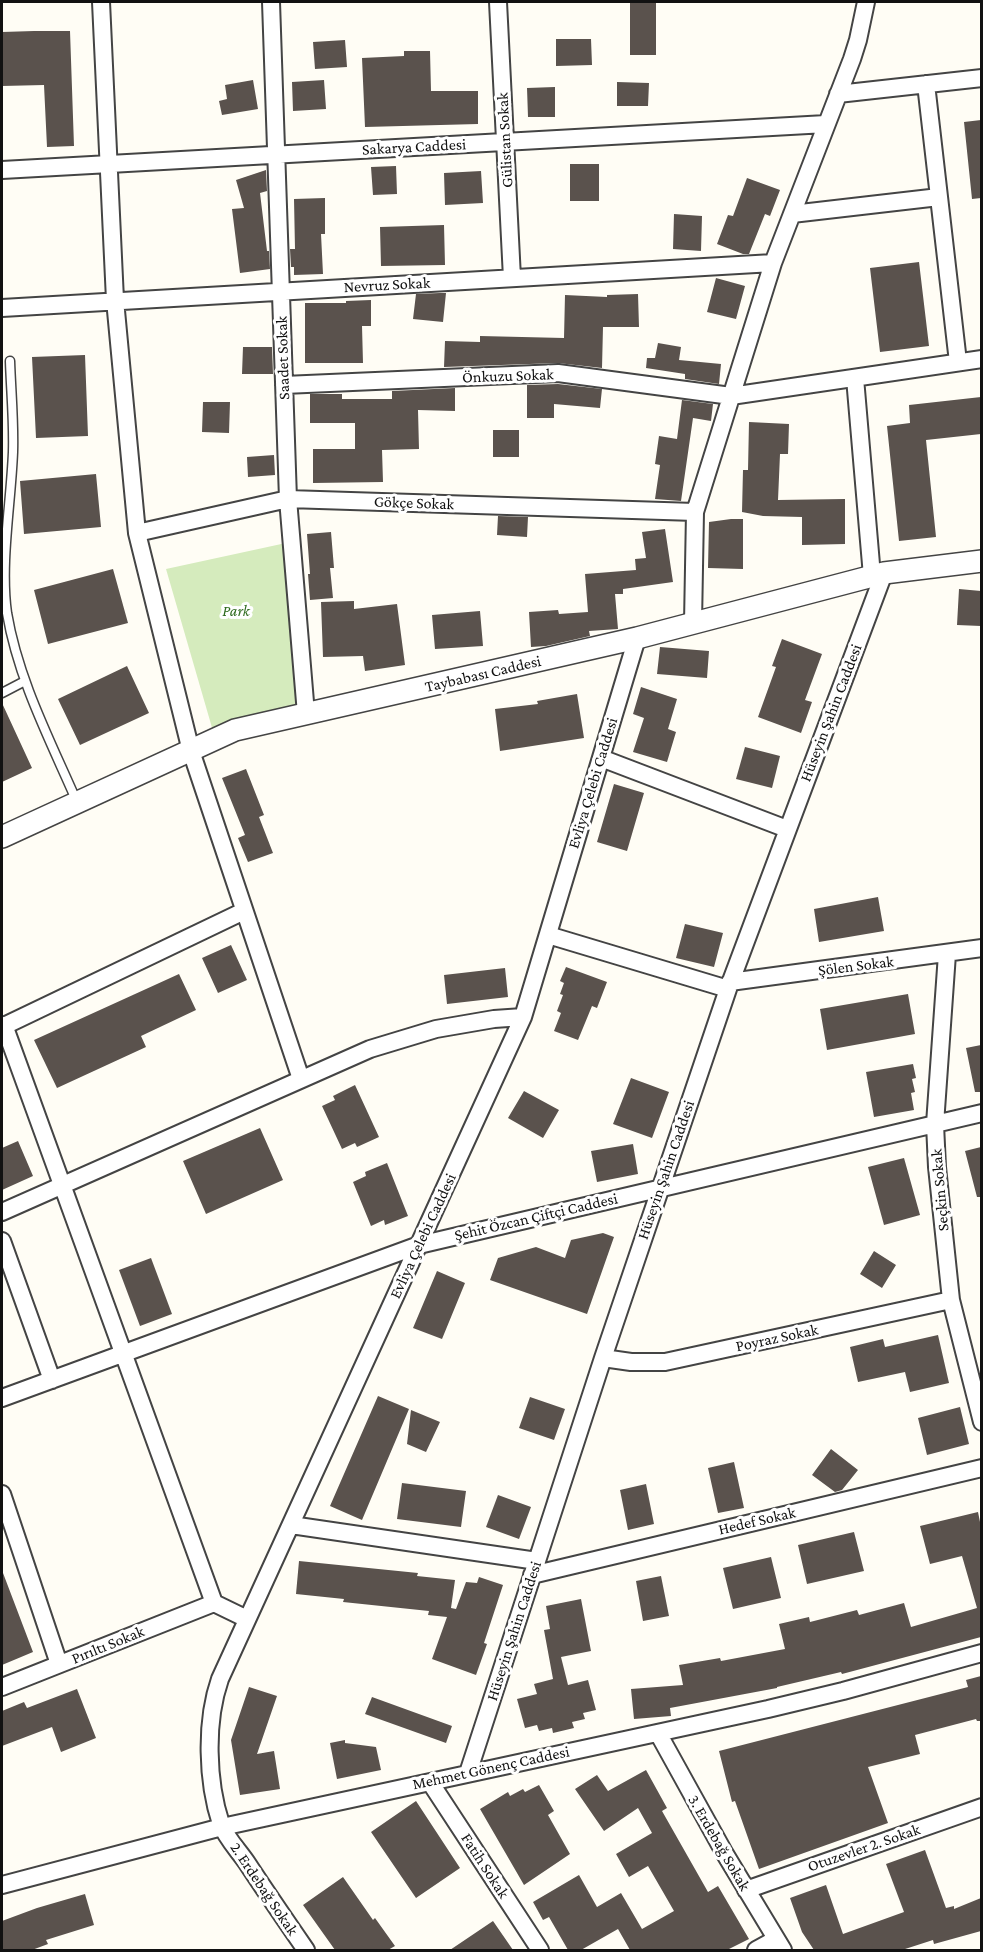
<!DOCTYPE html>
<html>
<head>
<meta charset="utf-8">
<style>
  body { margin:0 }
  #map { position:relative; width:983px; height:1952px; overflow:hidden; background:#fffdf5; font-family:"Crimson Pro",serif }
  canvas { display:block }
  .frame { position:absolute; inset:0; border:3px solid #111; pointer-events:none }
</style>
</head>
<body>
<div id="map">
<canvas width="983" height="1952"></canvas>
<div class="frame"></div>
</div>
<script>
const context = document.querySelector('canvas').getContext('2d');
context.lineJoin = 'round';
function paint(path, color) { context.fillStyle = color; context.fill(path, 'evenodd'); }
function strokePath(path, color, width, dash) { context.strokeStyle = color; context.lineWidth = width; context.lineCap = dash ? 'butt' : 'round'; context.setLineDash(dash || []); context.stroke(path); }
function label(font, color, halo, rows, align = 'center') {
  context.font = font + ' "Crimson Pro",serif'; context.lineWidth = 6; context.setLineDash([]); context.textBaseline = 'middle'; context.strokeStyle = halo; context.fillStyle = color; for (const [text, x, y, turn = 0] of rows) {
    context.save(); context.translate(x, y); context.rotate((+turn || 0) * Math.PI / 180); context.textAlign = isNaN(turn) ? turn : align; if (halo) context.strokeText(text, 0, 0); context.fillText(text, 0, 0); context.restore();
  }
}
paint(new Path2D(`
  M286,543l12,170 -83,25 -49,-169z`), '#d5ebbd');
paint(new Path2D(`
  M630,2h26v53h-26z
  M34,31h36l4,115 -27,1 -3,-62 -42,1v-54z
  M556,39h35l1,26 -36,1z
  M345,40l2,27 -32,2 -2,-27z
  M404,51h26l1,40h47v33l-113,3 -3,-69 42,-2z
  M253,80l5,29 -36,6 -3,-14 8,-2 -2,-14z
  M324,80l2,29 -33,2 -1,-29z
  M617,82l32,1 -1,23h-31z
  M555,87v30h-27l-1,-29z
  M981,120v78l-9,1 -8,-77z
  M570,164h29v37h-29z
  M396,166l1,28 -24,1 -2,-28z
  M266,170l1,21 -7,2 7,58h2l1,18 -30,4 -8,-64 12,-1 -8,-28z
  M481,171l2,32 -38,2 -1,-32z
  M747,178l33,12 -10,26 -5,-2 -16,40h-6l-26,-10 11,-29 5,1z
  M325,198v36h-4l2,40 -29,1v-8h-3l-1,-18h5l-1,-50z
  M674,214l28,2 -1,35 -28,-2z
  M444,225l1,40 -64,1 -1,-39z
  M919,262l10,84 -49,6 -10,-84z
  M716,278l29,8 -9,33 -29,-7z
  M440,293h6l-3,29 -30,-3 3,-25z
  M638,294l1,33h-36l-1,41 -44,-5 -114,4 1,-26 35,1v-6l84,2 1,-43 42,2v-2z
  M371,300v26h-9l1,37h-58v-60h41v-2z
  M658,343l23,4 -2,13 42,4 -2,20 -34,-5v-5l-39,-6 1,-10h8z
  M243,347h29l1,27h-31z
  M85,355l3,81 -52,2 -4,-81z
  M558,384l44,5 -2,19 -46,-4v14h-27v-33z
  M455,388v23l-37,-1 1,39 -37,1 1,32 -70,1v-34h42v-26h-45v-29h32v5h50v-8z
  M981,397v37l-55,6 10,97 -37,4 -12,-115 23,-3 -1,-18z
  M682,400l31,4 -2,17 -18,-3 -12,83 -26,-2 5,-34 -5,-1 4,-28 18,3z
  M203,402h27l-1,31 -27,-1z
  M749,422l40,2 -1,30h-8l-2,46 67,-1v45l-43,1v-28l-39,-1 -21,-4 1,-42h5z
  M493,430h26v27h-26z
  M274,455l1,20 -27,2 -1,-20z
  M96,474l5,53 -77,7 -4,-53z
  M498,516l30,1 -1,20 -30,-2z
  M731,519h12v50l-35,-1 1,-46z
  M665,529l8,53 -50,7v5h-8l3,35 -29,2 1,5 -44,10 -15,1 -2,-35 29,-2 1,4 29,-2 -3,-38 51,-4 -1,-11 11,-1 -4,-26z
  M331,532l3,36h-4l3,30 -23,2 -2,-26h2l-3,-40z
  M113,569l15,54 -80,21 -14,-54z
  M959,589l22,2v35l-24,-1z
  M354,601v8l43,-5 8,61 -40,6 -2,-15 -40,1 -2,-55z
  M480,611l3,35 -48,3 -3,-34z
  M782,639l40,15 -17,46 7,2 -11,31 -43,-16 18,-50 -4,-1z
  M660,647l49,4 -2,27 -50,-4z
  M127,666l22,47 -69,32 -22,-46z
  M641,687l36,12 -9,30 8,3 -9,30 -34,-10 11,-34 -11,-4z
  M577,694l7,44 -84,13 -5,-42 43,-5 -1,-3z
  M2,703l30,65 -30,14z
  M745,747l35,9 -8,32 -36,-9z
  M246,769l18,46 -5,2 14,36 -25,9 -10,-24 7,-3 -23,-57z
  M614,784l30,9 -17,58 -30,-9z
  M878,897l6,34 -65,11 -5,-33z
  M685,924l38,9 -9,34 -38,-9z
  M231,945l16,35 -29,13 -16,-35z
  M566,967l41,15 -10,26 -5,-2 -14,34 -24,-9 7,-18 -4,-2 6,-16 -3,-1 4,-11 -4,-2z
  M505,968l3,29 -61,7 -3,-29z
  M179,974l17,36 -55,26 5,11 -89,41 -23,-48z
  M908,994l7,40 -88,16 -7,-41z
  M981,1045v47h-6l-9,-44z
  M913,1064l3,14 -4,1 3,13 -4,1 3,17 -40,7 -8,-45z
  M631,1078l38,14 -17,46 -39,-14z
  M355,1085l24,52 -22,10 -2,-4 -13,6 -20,-43 13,-6 -2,-4z
  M524,1091l35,19 -16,28 -35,-20z
  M260,1128l23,52 -77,34 -23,-53z
  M18,1141l15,35 -31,14v-42z
  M633,1144l5,30 -41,8 -6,-31z
  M981,1147v50h-4l-12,-46z
  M904,1158l16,57 -36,10 -16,-58z
  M387,1163l21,53 -23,9 -1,-5 -13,6 -18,-44 13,-6 -1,-4z
  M603,1233l11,4 -27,77 -97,-34 8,-22 38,-11 29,11 6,-18z
  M874,1251l22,14 -14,23 -22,-14z
  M151,1258l21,56 -32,12 -21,-56z
  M437,1271l28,12 -23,56 -29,-11z
  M938,1335l11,48 -39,9 -5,-20 -47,10 -8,-35 33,-8 2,8z
  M378,1396l31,13 -47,111 -32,-14z
  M530,1397l35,12 -11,31 -35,-12z
  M960,1407l9,37 -42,11 -9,-37z
  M411,1410l29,12 -14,30 -19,-8z
  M831,1449l27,21 -16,20 -7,2 -23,-17z
  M734,1462l10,46 -26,5 -10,-45z
  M402,1483l64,8 -5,36 -64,-8z
  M646,1484l8,40 -26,6 -8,-40z
  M498,1495l33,12 -12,32 -33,-12z
  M978,1512l3,15v110l-139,37 -1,-2 -64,15v1l-107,20 1,8 -37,3 -3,-30 52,-4 -4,-20 41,-7 1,3 64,-12 -6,-25 30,-7 1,5 47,-12 2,5 45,-12 7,24 66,-19 -15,-52 -32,8 -10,-38z
  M854,1532l10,39 -57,13 -9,-39z
  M771,1557l10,41 -48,11 -10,-41z
  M299,1561l119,12 -1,3 38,4 -4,28 5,1 10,-27 11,1 2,-6 24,8 -19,58 3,1 -11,31 -44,-16 15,-42 -19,-2 1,-4 -86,-9 1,-3 -48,-5z
  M3,1573l30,79 -31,13v-91z
  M661,1576l8,40 -26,5 -7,-40z
  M581,1599l10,52 -30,6 7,28 20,-5 8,30 -13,3 2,6 -13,3 2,6 -21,5 -1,-5 -13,3 -2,-6 -12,3 -8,-29 20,-5 -3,-10 19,-5 -9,-49 6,-1 -4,-23z
  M981,1676v45h-4l-1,-2 -61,16 5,19 -52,13 20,56 -129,46 -24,-68 -3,1 -13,-51 249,-64 -2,-7z
  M249,1687l28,9 -20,58 17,-3 6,38 -40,6 -9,-55z
  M77,1689l19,49 -35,14 -9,-25 -50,19v-35l22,-9 3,6z
  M372,1697l80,29 -6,17 -81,-29z
  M345,1740v3l31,4 5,23 -44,9 -7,-36z
  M646,1770l21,38 -5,3 46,81 10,-6 31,53 -22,11h-97l-12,-21 -37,21h-13l-19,-33 -6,3 -10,-18 46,-27 18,32 24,-14 21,36 32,-18 -26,-45 -19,11 -13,-23 36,-21 -14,-25 -34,23 -29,-42 22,-14 11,16z
  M539,1785l15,26 -6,4 22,39 -46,31 -44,-76 28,-17 2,4 13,-7 2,3z
  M416,1801l44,67 -44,30 -45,-66z
  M925,1850l21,58 8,-2v3l27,-11v33l-47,13 -1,-4 -31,10h-88l-12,-18 -12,-34 36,-13 17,49 61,-22 -18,-48z
  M343,1877l30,43 2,-2 20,28 -7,4h-53l-32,-45z
  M85,1894l9,31 -48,15 2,4 -16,6h-30v-29l35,-13z
  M493,1921l20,29h-63z`), '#5a524d');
const service = new Path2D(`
  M10,361c1,30 4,61 3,91 -2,51 -13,112 -6,161 11,66 43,127 70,189
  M2,693l23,-12`);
const minor = new Path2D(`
  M101,2l14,298 22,233 54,218 110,328
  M271,2l17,497 18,215
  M498,2l14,276
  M926,84l32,278
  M838,94l144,-16
  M2,170l824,-46
  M792,214l147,-17
  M2,308l771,-45
  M855,378l17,198
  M284,385l274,-12 173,23 251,-37
  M137,533l151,-34 407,13
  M693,623l2,-111 78,-249 79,-204 6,-19 8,-38
  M601,758l186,71
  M548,935l180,54
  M947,954l-12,170 2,43 14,133 31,122
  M730,982l252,-34
  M4,1025l210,578 33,16
  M2,1027l242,-116
  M2,1212l368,-163 66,-20 58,-10 29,-2
  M2,1241l50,139
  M603,1358l28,4h34l286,-62
  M2,1398l417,-153 563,-132
  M2,1494l57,170
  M291,1525l246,36
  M532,1575l450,-107
  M2,1687l212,-84
  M658,1733l67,121 58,96
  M468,1773l135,-415 125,-369 156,-416
  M430,1782l110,168
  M2,1885l220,-58 546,-118 75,-18 139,-38
  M746,1890l236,-83
  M306,1950c-20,-29 -40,-58 -59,-87 -8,-12 -21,-25 -26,-39 -14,-42 -16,-102 -1,-145l303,-662 114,-379
  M756,1950l20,-11`);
const tertiary = new Path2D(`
  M2,837l233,-107 402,-92 247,-65 98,-12`);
strokePath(service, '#444', 11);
strokePath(minor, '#444', 20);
strokePath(tertiary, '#444', 24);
strokePath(service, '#fff', 8);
strokePath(minor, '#fff', 16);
strokePath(tertiary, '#fff', 21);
label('16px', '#111', '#fff', [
  ["Gülistan Sokak",505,140,-93],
  ["Sakarya Caddesi",414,147,-3],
  ["Nevruz Sokak",387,285,-3],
  ["Saadet Sokak",283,358,-92],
  ["Önkuzu Sokak",508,376,-2],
  ["Gökçe Sokak",414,503,2],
  ["Taybabası Caddesi",483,674,-13],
  ["Hüseyin Şahin Caddesi",831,713,-69],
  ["Evliya Çelebi Caddesi",593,783,-73],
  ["Şölen Sokak",856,966,-7],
  ["Hüseyin Şahin Caddesi",666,1170,-71],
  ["Seçkin Sokak",940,1190,-95],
  ["Şehit Özcan Çiftçi Caddesi",536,1217,-13],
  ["Evliya Çelebi Caddesi",423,1236,-65],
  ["Poyraz Sokak",777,1338,-12],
  ["Hedef Sokak",757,1521,-13],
  ["Hüseyin Şahin Caddesi",514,1631,-72],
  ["Pırıltı Sokak",108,1645,-22],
  ["Mehmet Gönenç Caddesi",491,1768,-12],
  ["3. Erdebağ Sokak",719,1843,60],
  ["Otuzevler 2. Sokak",864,1848,-19],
  ["Fatih Sokak",485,1866,57],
  ["2. Erdebağ Sokak",264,1889,56]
]);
label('italic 16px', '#2f6b1f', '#fff', [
  ["Park",236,611]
]);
</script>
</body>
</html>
